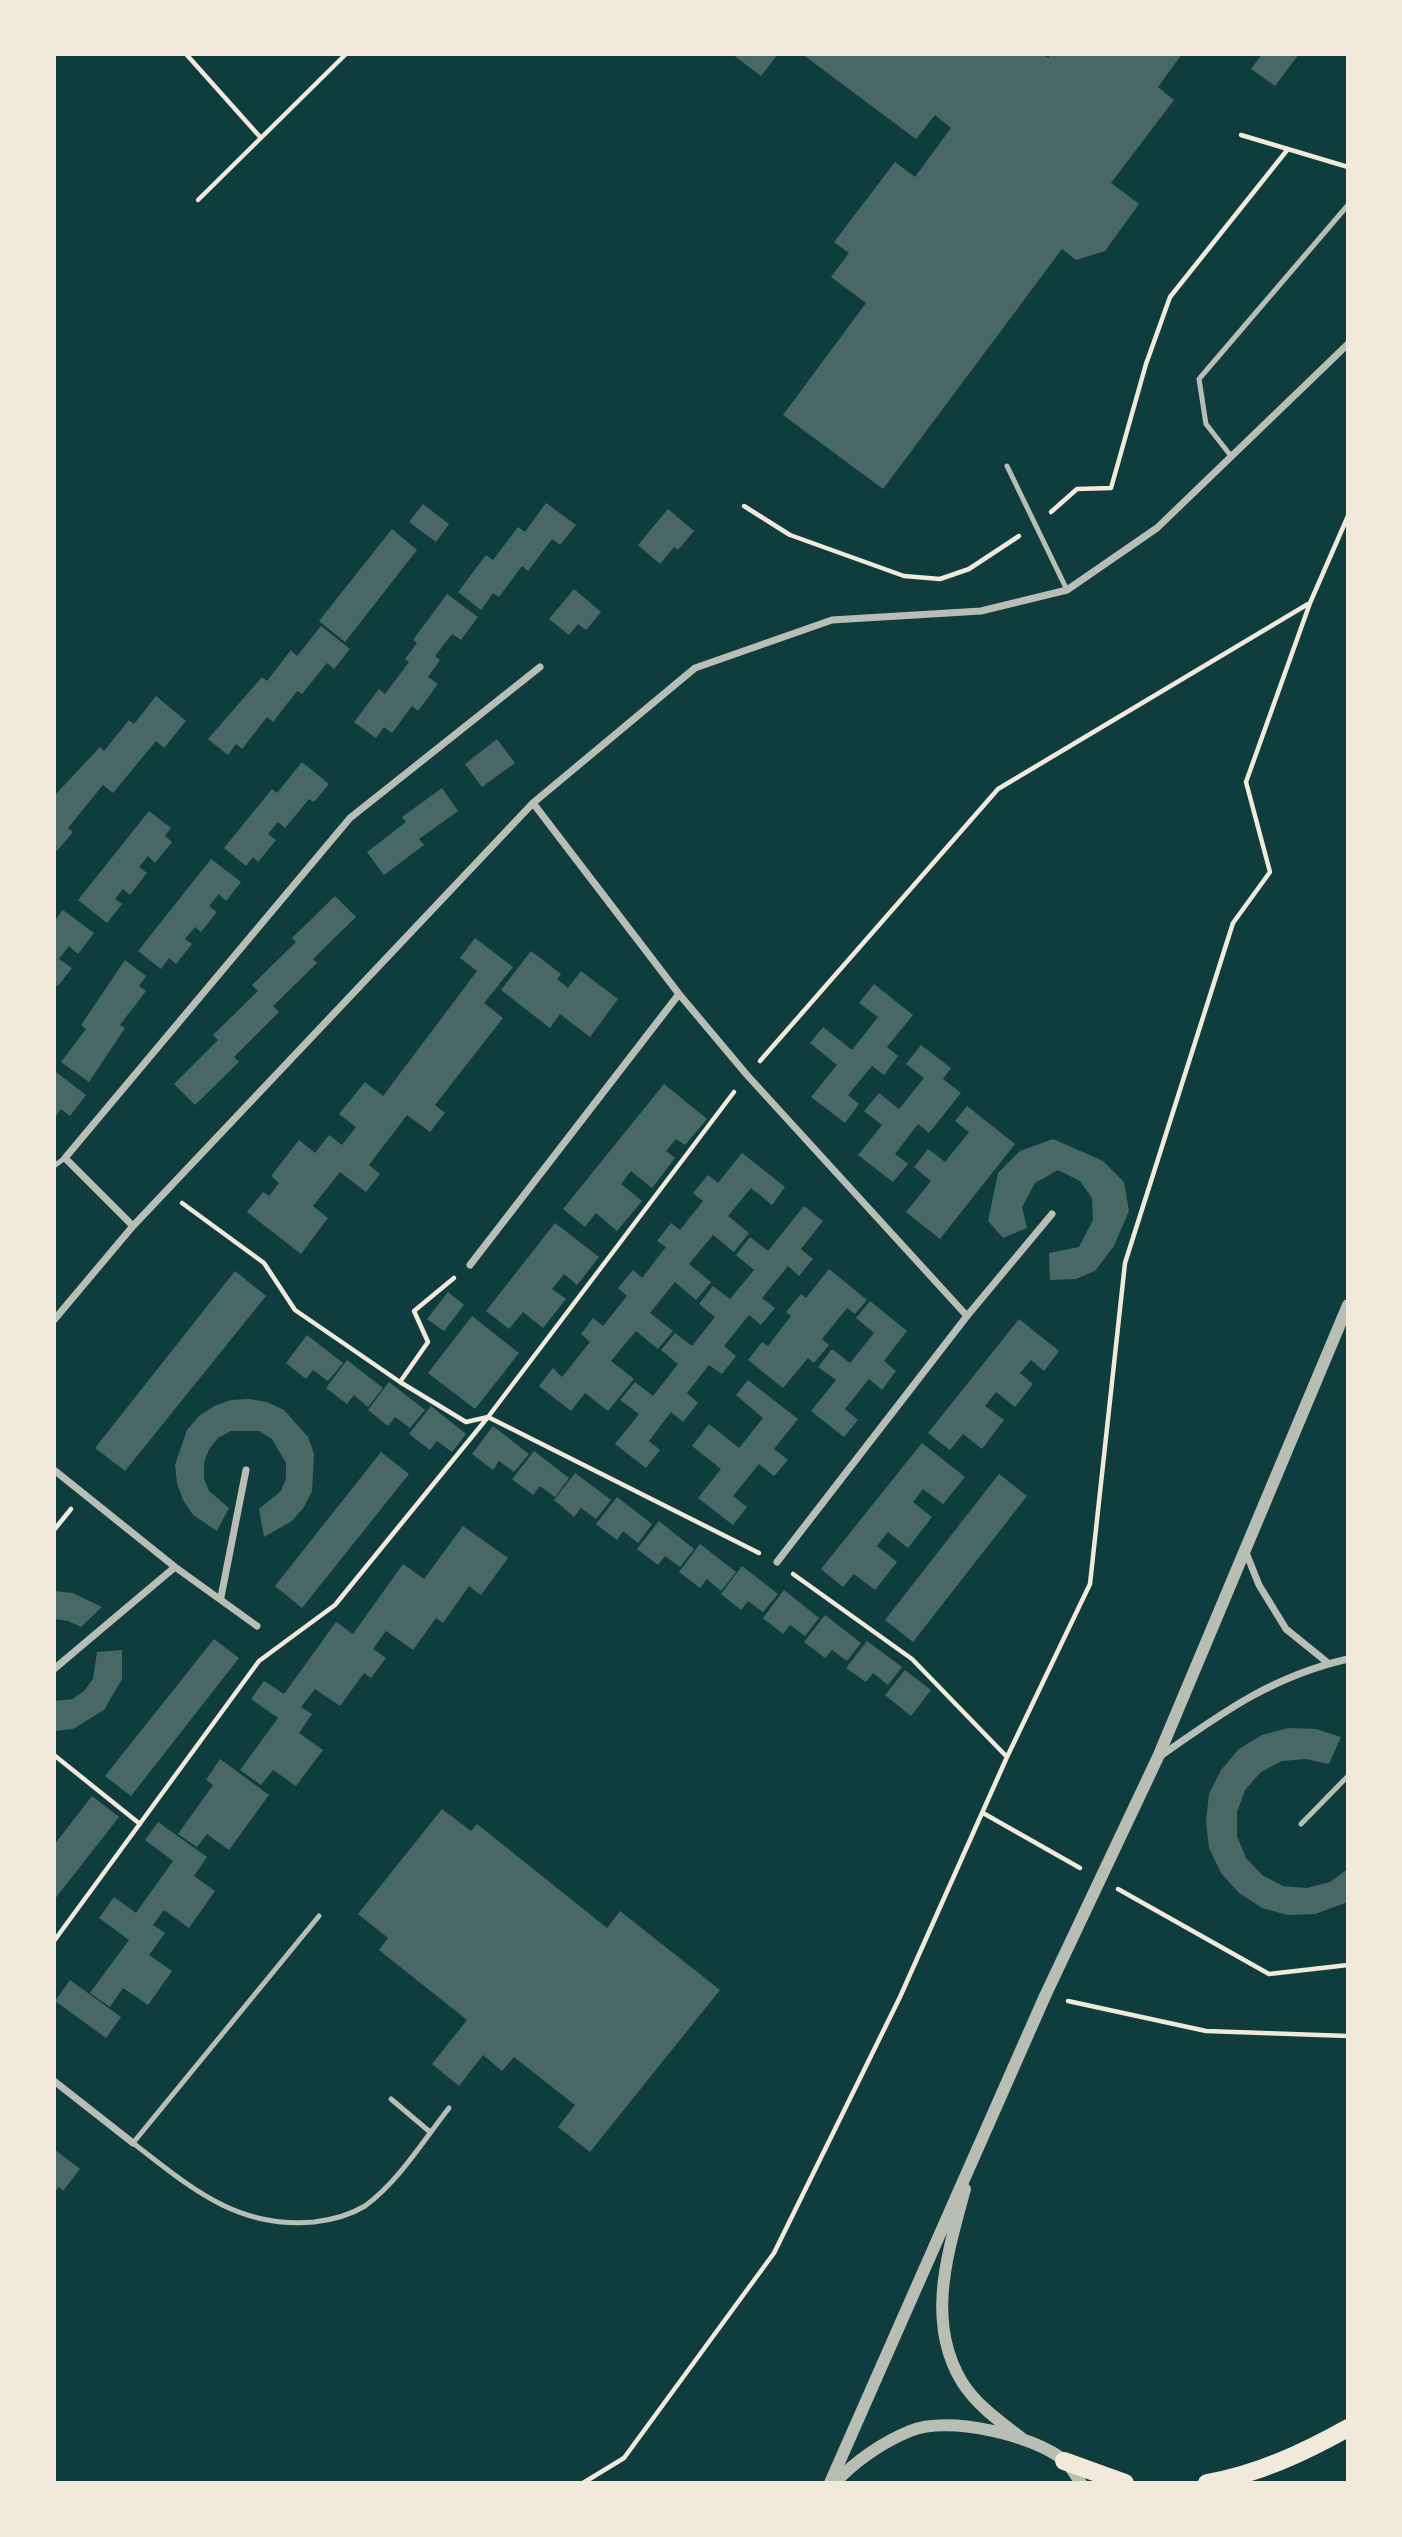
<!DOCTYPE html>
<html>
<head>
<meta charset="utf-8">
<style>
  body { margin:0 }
  #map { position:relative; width:1402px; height:2537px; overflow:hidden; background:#0f3d3e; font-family:Rubik,sans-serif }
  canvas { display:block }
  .frame { position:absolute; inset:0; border:56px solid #f1e9da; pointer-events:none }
</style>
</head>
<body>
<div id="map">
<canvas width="1402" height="2537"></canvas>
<div class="frame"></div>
</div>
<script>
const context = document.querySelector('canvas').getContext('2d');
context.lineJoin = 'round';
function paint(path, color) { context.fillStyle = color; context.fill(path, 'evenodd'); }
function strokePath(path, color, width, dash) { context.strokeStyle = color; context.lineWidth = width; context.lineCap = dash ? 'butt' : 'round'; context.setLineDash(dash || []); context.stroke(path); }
paint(new Path2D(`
  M732,54h46l-17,22z
  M802,54h241l5,4 3,-4h131l-24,33 16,13 -63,83 28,21 -34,47 -29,9 -14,-11 -179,240 -100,-74 83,-112 -35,-26 18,-24 -15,-11 61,-80 20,15 36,-49 -16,-13 -19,24z
  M1262,54h37l-24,32 -24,-17z
  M546,503l30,22 -16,20 -8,-6 -24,32 -6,-5 -23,31 -6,-4 -12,17 -23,-18 28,-37 7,5 25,-33 7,5z
  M423,504l26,20 -13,18 -27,-20z
  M668,509l26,22 -16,19 -4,-3 -14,17 -22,-19z
  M392,529l25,21 -72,92 -26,-21z
  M574,589l27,23 -15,18 -8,-6 -9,11 -20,-16z
  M447,594l31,23 -17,23 -9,-6 -17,22 5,4 -12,17 10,7 -20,27 -6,-5 -20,27 -8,-6 -8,11 -22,-16 25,-33 6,5 24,-32 -4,-3 12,-16 -4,-3z
  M321,626l29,23 -16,20 -7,-6 -25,31 -5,-3 -24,31 -6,-5 -25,32 -6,-5 -8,11 -20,-16 54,-62 5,4 24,-31 6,6z
  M156,696l30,25 -22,27 -8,-7 -43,52 -10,-8 -35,43 5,4 -16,19 -3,-2v-53l46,-49 4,4 25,-31 5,4z
  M497,739l18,24 -33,24 -17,-23z
  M302,762l27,22 -15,18 -5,-3 -24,29 -7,-6 -10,12 8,6 -18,22 -5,-5 -7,9 -22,-18 48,-59 5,4z
  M442,788l16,23 -39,28 5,6 -40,30 -17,-23 39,-30 -4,-5z
  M149,811l22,17 -6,8 7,6 -17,21 -7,-7 -9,11 8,6 -17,22 -7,-6 -8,10 7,5 -15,19 -29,-23z
  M211,859l30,23 -15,19 -7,-7 -10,12 8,6 -16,20 -6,-5 -10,12 7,5 -16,20 -7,-6 -8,11 -23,-18z
  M335,896l21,21 -43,42 4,4 -44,43 6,6 -45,45 5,5 -44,43 -21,-21 44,-44 -5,-5 45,-44 -6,-6 44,-43 -4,-4z
  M63,910l31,23 -16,21 -9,-8 -10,13 13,9 -14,18 -4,-2v-63z
  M475,938l38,29 -29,36 19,15 -68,87 10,8 -15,19 -23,-17 -38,50 11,9 -14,18 -26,-20 -27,34 15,12 -27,36 -54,-42 16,-20 6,4 10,-13 -8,-7 28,-36 16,13 14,-18 13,10 14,-18 -17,-13 26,-32 18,14 94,-125 -17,-13z
  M531,951l30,23 -4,5 11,9 13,-17 37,28 -28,38 -30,-23 -10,14 -49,-38z
  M125,960l21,16 -7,10 7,5 -26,34 5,3 -36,54 -28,-20 25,-33 -5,-4z
  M874,984l39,31 -26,32 11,9 -14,19 -12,-9 -24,29 11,9 -14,19 -34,-26 26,-32 -27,-22 13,-16 29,23 26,-33 -19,-14z
  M921,1045l30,23 -8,11 18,14 -32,40 -11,-9 -23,30 13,10 -15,18 -35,-27 24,-30 -18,-14 15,-18 20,16 25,-31 -18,-14z
  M56,1072l30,23 -16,21 -9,-7 -7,10z
  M664,1084l43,35 -22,26 -9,-6 -10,12 9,7 -23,30 -21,-17 -10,13 21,17 -25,30 -21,-18 -11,14 -22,-18z
  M967,1106l48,38 -75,95 -34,-27 25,-31 -17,-14 14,-18 17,13 24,-30 -14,-11z
  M1053,1139l50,22 21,21 5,29 -15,35 -19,25 -19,8 -26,1 -1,-27 30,-6 14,-27 -1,-22 -12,-17 -22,-11 -23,13 -13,24 5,21 -24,10 -15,-17 10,-48 22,-22z
  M742,1153l43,34 -13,18 -21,-17 -23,28 21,17 -15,19 -21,-17 -24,29 22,18 -15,18 -21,-18 -25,31 23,18 -15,18 -22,-18 -25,30 23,18 -26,32 -23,-18 -14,18 -32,-25 14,-18 9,9 28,-35 -9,-8 12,-16 10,8 24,-30 -9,-8 15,-18 9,8 24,-31 -9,-6 14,-18 9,7 23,-29 -10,-8 15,-18 10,8z
  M804,1206l19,15 -22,28 12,10 -14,17 -11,-10 -26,32 13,10 -14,17 -12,-10 -25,31 12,10 -14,18 -13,-9 -22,28 11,10 -15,19 -12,-10 -22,29 11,9 -14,18 -31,-24 24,-30 -19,-14 15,-18 18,14 25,-32 -17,-14 14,-17 17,13 23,-29 -16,-13 14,-18 17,13 24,-29 -18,-15 14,-18 18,14z
  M555,1223l44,34 -22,28 -13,-11 -12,15 14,10 -23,29 -20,-16 -14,17 -23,-18z
  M829,1269l38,31 -12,14 -8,-6 -25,31 7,6 -15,18 -6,-5 -25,30 -35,-28 14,-18 6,4 23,-30 -5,-4 15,-18 5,4z
  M235,1271l31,25 -141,175 -30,-23z
  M448,1292l16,13 -20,26 -17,-12z
  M870,1301l37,30 -23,30 12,10 -14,19 -13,-11 -24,30 13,11 -14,17 -33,-26 25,-31 -18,-13 14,-18 18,14 24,-30 -18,-15z
  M472,1316l47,37 -44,56 -47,-36z
  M1019,1319l40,32 -15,20 -13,-11 -11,13 13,11 -18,23 -19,-15 -11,14 19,14 -22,29 -19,-15 -13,16 -22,-17z
  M307,1335l36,28 -15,18 -15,-11 -7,9 -20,-16z
  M347,1360l36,28 -15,19 -14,-12 -7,9 -21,-16z
  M748,1380l50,39 -24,30 14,11 -14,16 -15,-12 -26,32 14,11 -14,18 -35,-27 23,-29 -29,-23 17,-22 30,24 24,-30 -27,-23z
  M389,1382l36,28 -15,18 -15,-11 -7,9 -20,-16z
  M249,1399l18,3 17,8 24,27 6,17 -2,37 -8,16 -12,14 -28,16 -5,-28 22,-18 5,-13v-15l-14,-24 -13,-8h-28l-13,7 -9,11 -5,14v15l5,13 20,17 -12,23 -24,-16 -10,-15 -6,-17 -2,-18 12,-35 12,-14 15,-10 17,-6z
  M431,1406l35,28 -14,18 -15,-11 -7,9 -21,-16z
  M493,1426l36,28 -15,18 -15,-11 -6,9 -21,-16z
  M922,1443l43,34 -22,27 -20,-15 -10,13 19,15 -24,31 -20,-16 -11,14 20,16 -22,28 -21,-16 -11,13 -22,-18z
  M534,1451l35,27 -14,19 -15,-11 -7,9 -21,-16z
  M381,1452l28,22 -107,134 -27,-22z
  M575,1473l36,27 -15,19 -15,-11 -7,9 -20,-17z
  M999,1474l28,22 -114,146 -28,-22z
  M617,1497l35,27 -14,19 -15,-12 -6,9 -21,-16z
  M659,1521l35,28 -14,18 -15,-11 -7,9 -21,-16z
  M463,1526l45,32 -27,37 -12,-9 -26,37 -7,-5 -23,32 -27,-19 -13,18 13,9 -15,20 -7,-5 -24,33 -25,-17 -14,18 11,7 -13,19 24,17 -27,36 -23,-16 -12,15 -21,-15 38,-52 -27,-19 13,-18 20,13 52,-72 17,12 50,-70 21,15z
  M700,1544l36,28 -15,19 -14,-12 -7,9 -21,-16z
  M742,1566l36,28 -15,18 -15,-11 -7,9 -20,-16z
  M784,1590l35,28 -14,18 -15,-11 -7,9 -20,-16z
  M54,1591l19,2 29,14 -21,20 -13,-6 -14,-2z
  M825,1615l36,28 -14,18 -15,-11 -7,8 -21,-16z
  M214,1639l25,19 -108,138 -26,-20z
  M867,1641l35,26 -14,18 -15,-12 -7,9 -20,-14z
  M122,1650v29l-18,31 -31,19 -19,2v-30l19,-2 11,-8 9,-12 4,-27z
  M905,1670l26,20 -20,26 -26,-21z
  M1288,1728l28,1 25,8 -12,27 -23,-5 -24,2 -21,11 -16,18 -8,22v24l9,22 16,17 21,11 24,2 23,-6 18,-13v33l-33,12 -27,1 -26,-7 -23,-15 -18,-20 -12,-25 -3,-27 3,-27 12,-24 18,-21 23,-14z
  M220,1759l49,36 -40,55 -22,-16 -10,13 -19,-13 35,-49 -7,-5z
  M92,1796l27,21 -65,83v-55z
  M442,1809l29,22 6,-7 130,104 13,-17 100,79 -130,162 -32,-25 17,-22 -61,-48 -12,14 -19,-16 -24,31 -27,-22 35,-44 -88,-70 9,-12 -30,-24z
  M158,1822l49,35 -13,19 21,15 -26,37 -25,-18 -11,15 12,8 -16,22 23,16 -24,34 -25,-17 -13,19 -20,-14 39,-53 -30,-22 15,-21 22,16 37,-52 -28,-21z
  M70,1980l51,37 -15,21 -51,-37z
  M54,2149l26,20 -17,22 -4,-4 -5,6z`), '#486865');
strokePath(new Path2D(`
  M186,54l75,84
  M1241,135l107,32
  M198,200l148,-146
  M744,506l46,29 114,41 36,3 29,-10 50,-33
  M1051,512l26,-23 34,-1 35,-124 24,-67 118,-148
  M760,1061l238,-272 310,-185
  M182,1203l82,60 31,47 105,72 66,40 22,-5 271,136
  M400,1382l28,-40 -14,-31 40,-33
  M54,1530l17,-21
  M793,1574l119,85 95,98
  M54,1755l86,69
  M983,1813l97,55
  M1118,1889l151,85 79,-9
  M54,1941l205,-280 76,-56 153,-188 246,-325
  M1068,2001l138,30 142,5
  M583,2483l41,-25 150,-205 126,-256 107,-240 83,-173 35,-321 108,-340 37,-51 -24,-90 64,-179 38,-87`), '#f1e9da', 4.5);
strokePath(new Path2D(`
  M1231,456l-25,-32 -7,-45 149,-174
  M1007,466l60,124
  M54,1166l11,-8
  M1301,1824l47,-48
  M319,1916l-186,227c57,44 104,86 181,79 17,-2 36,-7 51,-16 34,-25 58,-65 84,-98
  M391,2099l39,33`), '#b8beb3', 5);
strokePath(new Path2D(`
  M533,803l146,191 68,81 220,241
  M133,1226l-68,-68 285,-340 190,-151
  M470,1265l209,-271
  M54,1320l79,-94 400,-423 162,-135 137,-48 149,-9 86,-21 90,-62 191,-184
  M54,1470l121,97 82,59
  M1245,1550l14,35 27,44 42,34
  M777,1562l190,-246 85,-102
  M221,1597l25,-127
  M54,1669l121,-102
  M1162,1755c61,-43 111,-79 186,-96
  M54,2081l79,62`), '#b8beb3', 7);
strokePath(new Path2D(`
  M965,2189c-17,63 -40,132 -3,193 15,24 40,41 62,58
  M830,2483l215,-487 113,-239 190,-452
  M835,2483c20,-22 48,-41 75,-52 38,-16 124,4 155,30 6,6 11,15 16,22`), '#b8beb3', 12);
strokePath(new Path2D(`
  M1064,2461l61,22
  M1207,2483c51,-9 96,-30 141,-55`), '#f1e9da', 18);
</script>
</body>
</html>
